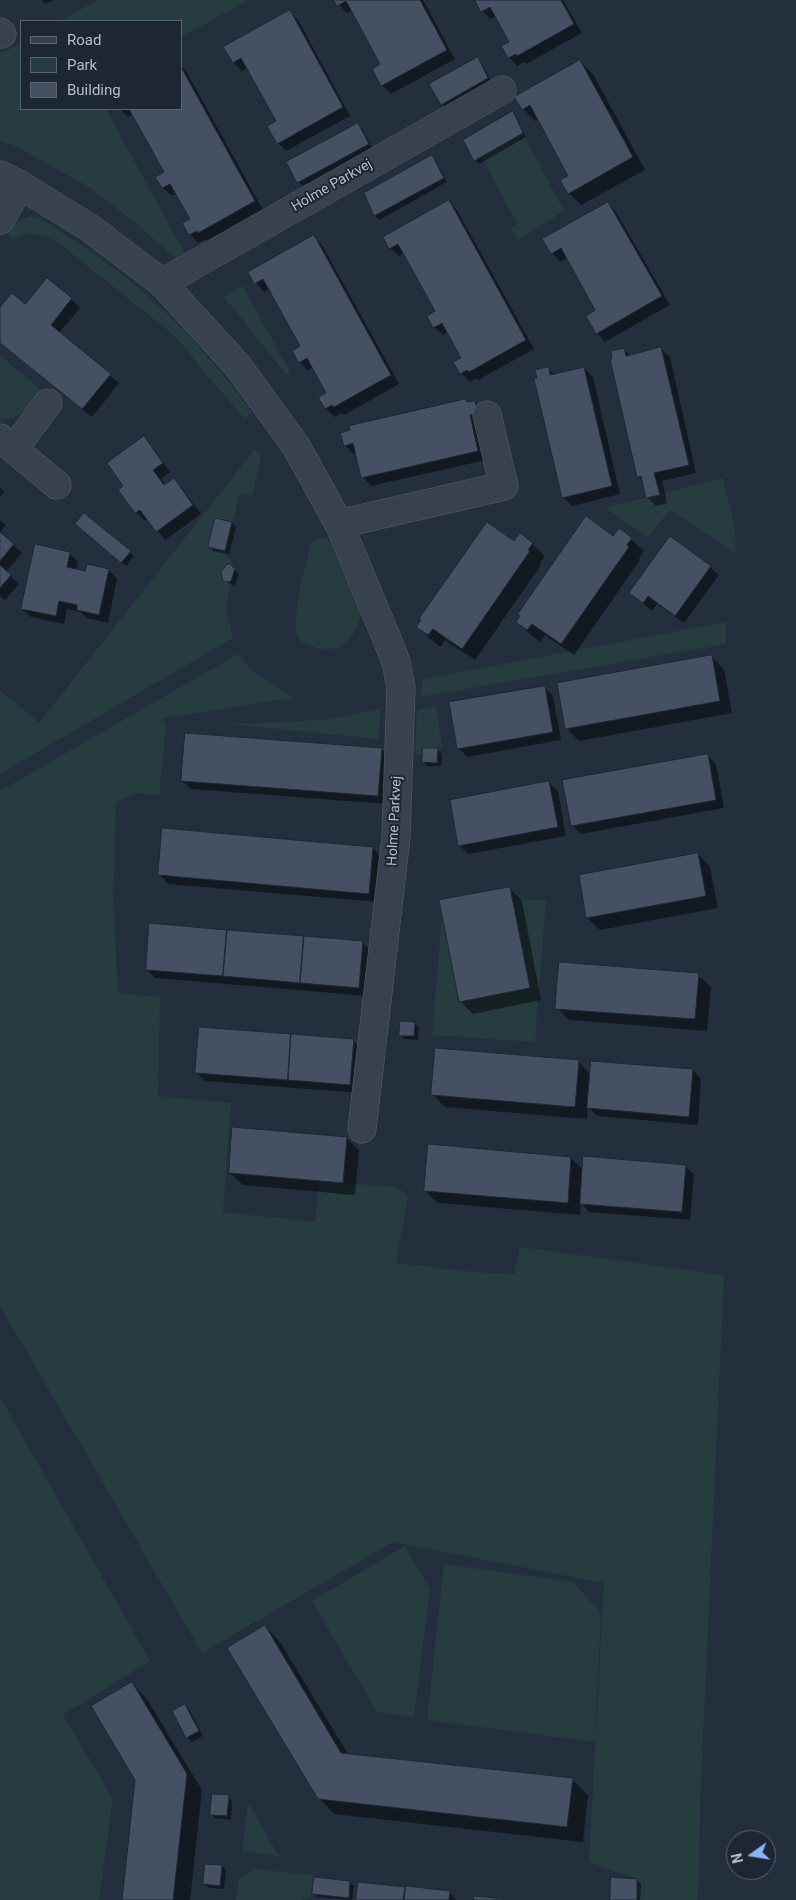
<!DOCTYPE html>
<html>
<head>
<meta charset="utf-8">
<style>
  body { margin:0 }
  #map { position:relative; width:796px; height:1900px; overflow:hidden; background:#242f3e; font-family:Roboto,sans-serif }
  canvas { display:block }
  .legend { position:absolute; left:20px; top:20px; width:162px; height:90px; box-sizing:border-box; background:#1d2633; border:1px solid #59626f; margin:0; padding:6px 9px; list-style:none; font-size:15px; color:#b4bcc9 }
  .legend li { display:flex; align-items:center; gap:10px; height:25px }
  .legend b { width:25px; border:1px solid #59626f }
  .north { position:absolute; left:726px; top:1830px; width:50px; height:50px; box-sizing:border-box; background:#1d2633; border:1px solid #59626f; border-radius:50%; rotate:257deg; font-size:14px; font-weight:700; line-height:20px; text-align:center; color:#b4bcc9 }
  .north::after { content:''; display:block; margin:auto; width:18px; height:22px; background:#8ab4f8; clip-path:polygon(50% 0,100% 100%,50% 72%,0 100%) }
</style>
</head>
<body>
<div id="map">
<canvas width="796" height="1900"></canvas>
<ul class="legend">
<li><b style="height:6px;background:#38414e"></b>Road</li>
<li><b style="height:14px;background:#263c3f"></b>Park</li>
<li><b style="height:14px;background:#455162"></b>Building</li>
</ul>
<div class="north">N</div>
</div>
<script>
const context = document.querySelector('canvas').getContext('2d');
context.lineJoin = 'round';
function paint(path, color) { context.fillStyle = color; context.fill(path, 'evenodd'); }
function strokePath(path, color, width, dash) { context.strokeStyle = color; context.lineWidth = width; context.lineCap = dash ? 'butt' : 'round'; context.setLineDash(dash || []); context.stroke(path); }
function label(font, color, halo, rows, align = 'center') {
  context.font = font + ' Roboto,sans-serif'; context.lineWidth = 4; context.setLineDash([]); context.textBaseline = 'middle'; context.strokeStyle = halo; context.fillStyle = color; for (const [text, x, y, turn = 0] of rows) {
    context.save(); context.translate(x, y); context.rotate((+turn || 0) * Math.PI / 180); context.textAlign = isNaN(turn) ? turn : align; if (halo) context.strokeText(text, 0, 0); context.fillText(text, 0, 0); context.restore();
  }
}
paint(new Path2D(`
  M98,0h151l-68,37v-16h-121z
  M21,43v66h85l79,145 -9,5 -44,-39 -43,-33 -72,-40 -17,-6v-87z
  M523,133l41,78 -46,29 -7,-12 6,-4 -35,-67z
  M30,217h7c43,26 84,54 121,88 35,32 65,69 94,107l-7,7 -40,-46 -29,-36 -121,-97 -26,-7 -16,6 -7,-6 6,-10z
  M243,286l48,88h-5l-62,-77z
  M0,355l41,35c-12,16 -18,29 -41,29z
  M255,449l6,7 -9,40 -12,-2 -8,28 -17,-4 -7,28 17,5 8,15 -7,-1c-4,7 -6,10 -2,17l7,-1 -5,27 7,30 -233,136v-84l39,33z
  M723,478l12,51 1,25 -66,-44 -22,27 -43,-29z
  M321,538l6,1 5,7 29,68c-5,25 -23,43 -49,32 -4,-1 -11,-4 -13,-8 -10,-15 8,-77 12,-95z
  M726,622v22l-306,53 3,-18z
  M238,654l14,17 42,27 -131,20 3,9 -7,68 -23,-2 -20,9 -3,96 5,95 42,4 -2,99 73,7 -8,109 92,10 4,-41 77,6 12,8 -12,68 77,9 41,2 6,-27 204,28 -24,528 -1,76 -2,21h-60v-21l-48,-17 15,-279 -211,-41 -191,111 -202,-347v-515z
  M436,706l6,42h-19l-1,7 -7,-1 2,-44z
  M381,709l-3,30 -147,-15 93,-4z
  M513,899l33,1 -11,142 -103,-7 10,-119 17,85 70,-13z
  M0,1397l150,264 -87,54 50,83 -14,102h-99z
  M405,1546l25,43 -16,128 -37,-5 -65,-111z
  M444,1564l129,18 28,31 -6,129 -168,-22z
  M248,1803l31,53 -37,-5z
  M255,1869l59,6 -3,23 -8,1 -1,1h-66l3,-22z`), '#263c3f');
paint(new Path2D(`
  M42,0h13l-10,4z
  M336,0h87l32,59 -64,35 -9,-9v-20l-30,-54 -5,3z
  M476,0h87l19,33 -56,31 -2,-2 -7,4 -8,-9 1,-15 -14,-26 -5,3 -9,-8z
  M290,12l8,8 52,96 -64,35 -8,-8 -1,-21 -29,-54 -6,3 -8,-8 -9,-16z
  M477,58l4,4 11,21 -46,25 -4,-4z
  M580,62l13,12 52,96 -64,35 -12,-12 1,-17 -31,-57 -4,2 -12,-12z
  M181,66l5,5 77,139 -56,31 -2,-2 -7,4 -8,-9 2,-15 -15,-26 -5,3 -9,-8 -6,-11 9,-5 -32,-58 -6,3 -8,-8h61z
  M512,113l4,4 10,20 -47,27 -4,-4z
  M358,124l4,4 11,21 -70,37 -5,-4 -10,-20z
  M432,157l4,4 11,21 -68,38 -4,-4 -10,-22z
  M448,201l9,9 77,139 -56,31 -2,-2 -6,4 -9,-9 2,-15 -15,-26 -5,3 -9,-8 3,-16 -33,-58 -5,3 -9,-8z
  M608,203l8,9 54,93 -65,37 -8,-9v-22l-30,-53 -7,4 -8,-9z
  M313,237l9,8 77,139 -55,31 -2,-2 -7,4 -9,-8 -6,-11 8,-4 -15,-27 -5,4 -8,-9 2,-16 -33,-57 -5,3 -8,-9z
  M71,299l9,9 -21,25 60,50 -27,34 -92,-74v-34z
  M624,349l6,7 31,-7 9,8 26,116 -34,8 5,22 -11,3 -9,-9 -3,-15 -6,-6z
  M584,368l9,9 27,117 -48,12 -9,-9 -24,-118 9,-10 7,6z
  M466,401l3,2 6,-1 8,9 3,49 -115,26 -8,-9 -6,-24 -4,1 -8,-9z
  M144,438l8,9 18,25 -9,7 5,6 8,-5 8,8 19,26 -36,26 -17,-22 -3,3 -9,-9 -11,-26z
  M0,487l4,5 -4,5z
  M84,515l50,41 -8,10 -45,-38z
  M0,520l6,5 -6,7z
  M232,523l4,4 -7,27 -16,-3 -4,-5z
  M0,533l22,20 -16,19 13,12 -14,16 -5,-4z
  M631,539l13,12 -5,7 1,2 -66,95 -29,-20 -5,7 -10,-8 -13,-12z
  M515,542l17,2 13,12 -5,7 1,2 -66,95 -30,-20 -4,7 -11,-8 -12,-12z
  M69,553l9,9 -2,8 10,2 1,-6 22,4 8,9 -9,44 -21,-5 -7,-6 -13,-3 -3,15 -33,-7 -9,-8z
  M232,567l7,7 -4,11 -2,1 -8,-6z
  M710,567l9,8 -35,48 -27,-19 -5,7 -21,-18z
  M711,656l13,13 8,44 -153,28 -12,-12z
  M544,687l9,9 8,44 -94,17 -8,-9z
  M381,749l9,8 -4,47 -195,-15 -9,-8z
  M437,750l5,4 -1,12h-14l-4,-5z
  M707,755l9,9 8,44 -143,26 -9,-9z
  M549,783l9,8 8,45 -98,18 -9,-9z
  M373,848l8,9 -4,45 -209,-18 -8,-9z
  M698,854l12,13 8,41 -118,22 -13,-12z
  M509,888l13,13 19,99 -68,14 -13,-13z
  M362,942l9,9 -4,45 -212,-18 -8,-9z
  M698,975l13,12 -4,44 -138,-11 -12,-12z
  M414,1023l5,4 -1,13 -14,-1 -4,-4z
  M353,1040l9,9 -3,44 -154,-12 -9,-9z
  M578,1061l13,14 102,-5 8,9 -3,46 -101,-9 -9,-9 -1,12 -142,-12 -13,-13z
  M346,1138l13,12 -4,45 -112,-10 -13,-12z
  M571,1158l12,12 102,-4 9,8 -4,46 -101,-8 -8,-9 -1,12 -142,-12 -13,-12z
  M265,1626l15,16 68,112 225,26 15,15 -5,47 -249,-28 -15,-16z
  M131,1683l16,16 55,91 -12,110h-67l13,-120z
  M185,1705l4,4 14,27 -12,6 -4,-5 -13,-25z
  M228,1796l4,5 -1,19 -16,-2 -4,-4z
  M222,1866l4,4 -2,19 -15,-1 -5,-4z
  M637,1880l4,4 -1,16h-29z
  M349,1882l5,4 -2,14 -35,-3 -4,-4z
  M360,1883l89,10 8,7h-99z`), '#0007');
const building = new Path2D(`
  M334,0h86l27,50 -66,36 -9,-17 8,-5 -34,-63 -9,5z
  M475,0h86l13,24 -57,32 -1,-2 -8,4 -7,-12 8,-4 -19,-35 -9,5z
  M290,10l53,97 -66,37 -10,-18 9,-5 -35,-63 -8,5 -10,-16z
  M478,57l10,21 -47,27 -12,-21z
  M580,60l53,97 -65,37 -8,-14 8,-4 -38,-71 -8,5 -8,-13z
  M181,67l74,134 -57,32 -1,-2 -8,4 -7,-12 8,-4 -20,-35 -8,4 -7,-11 9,-5 -35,-63h52z
  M513,111l10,22 -49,28 -11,-21z
  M358,123l11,21 -72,39 -11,-21z
  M432,155l12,23 -70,38 -10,-23z
  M449,200l77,140 -57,32 -2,-2 -7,4 -7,-12 8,-4 -19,-35 -9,5 -6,-12 8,-5 -37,-67 -9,5 -6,-12z
  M608,202l54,94 -66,38 -10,-18 9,-6 -34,-62 -10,6 -9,-15z
  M314,235l77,140 -57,32 -2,-2 -7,4 -7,-12 8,-4 -19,-35 -8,5 -7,-12 8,-5 -37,-67 -9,5 -6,-12z
  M47,278l25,20 -21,27 60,49 -29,35 -82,-66v-36l12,-14 13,11z
  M661,347l28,118 -35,8 6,22 -14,3 -5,-22 -4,1 -27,-118h2l-1,-8 13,-3 2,8z
  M549,367l1,8 34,-8 28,119 -50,12 -28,-119 3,-1 -2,-8z
  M466,399l1,3 8,-1 3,13 -8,1 8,36 -117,27 -8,-35 -9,3 -4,-13 10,-3 -1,-4z
  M144,436l19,27 -10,7 11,15 10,-7 19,27 -37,27 -16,-22 -5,3 -17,-23 5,-4 -16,-23z
  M84,513l47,38 -10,12 -46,-39z
  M586,516l27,20 6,-8 13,10 -5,7 2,2 -68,97 -29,-20 -5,6 -11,-8 4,-6 -2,-2z
  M215,518l17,4 -7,29 -17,-4z
  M487,522l27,19 6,-8 13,10 -5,7 2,1 -68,98 -29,-20 -5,6 -12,-8 5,-7 -2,-1z
  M0,532l14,12 -14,17z
  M670,536l41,30 -36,50 -27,-20 -5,7 -14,-10z
  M35,544l35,8 -3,15 18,4 2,-7 22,5 -10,46 -22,-5v-5l-18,-4 -3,15 -35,-7z
  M230,564l5,5 -4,12 -3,1 -5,-1 -2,-9 5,-7z
  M0,565l11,10 -11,13z
  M712,655l8,46 -155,28 -8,-46z
  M545,686l8,46 -96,17 -8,-47z
  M185,733l197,15 -4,48 -197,-15z
  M423,748h15l-1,15 -15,-1z
  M708,754l8,46 -145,26 -9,-46z
  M549,781l9,46 -100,19 -8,-46z
  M162,828l211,19 -4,47 -211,-19z
  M698,853l8,43 -120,22 -7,-43z
  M510,887l20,101 -71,14 -20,-102z
  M149,923l78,7 -4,46 -77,-6z
  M227,930l77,6 -4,47 -77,-7z
  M304,936l59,5 -4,47 -59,-5z
  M559,962l140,11 -4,46 -140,-10z
  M400,1021l15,1 -1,14h-15z
  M199,1027l92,7 -3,46 -93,-7z
  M291,1034l63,5 -4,46 -62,-5z
  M435,1048l144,12 -4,47 -144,-12z
  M591,1061l102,8 -4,48 -102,-9z
  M232,1127l115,10 -4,46 -114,-10z
  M428,1144l143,13 -3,46 -144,-12z
  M583,1156l103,9 -4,47 -102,-8z
  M265,1625l76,128 232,25 -6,49 -249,-28 -91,-151z
  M132,1682l55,92 -14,126h-51l13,-120 -44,-74z
  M185,1704l14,27 -13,7 -14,-27z
  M212,1794l17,1 -2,21 -17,-1z
  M205,1864l17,1 -2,21 -17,-2z
  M314,1877l36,4 -1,17 -37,-4z
  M611,1877l26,2v21h-27z
  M358,1882l47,5 -2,13h-47z
  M406,1886l44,5 -1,9h-45z
  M474,1896l30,3 -1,1h-29z`);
paint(building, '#455162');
strokePath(building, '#1f2835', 1);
const minor = new Path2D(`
  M0,32l2,2
  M0,220l20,-35
  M162,283l340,-193
  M0,438l57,47
  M14,449l34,-46
  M339,524l165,-38 -17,-71
  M362,1129l34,-292 5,-149 -5,-26 -9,-23`);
const tertiary = new Path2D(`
  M0,175l20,10 70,43 72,55 75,82 59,81 43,78 48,115`);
strokePath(minor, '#565f6c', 29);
strokePath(tertiary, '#565f6c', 29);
strokePath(minor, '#38414e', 28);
strokePath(tertiary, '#38414e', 28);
label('14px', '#b4bcc9', '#1d2633', [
  ["Holme Parkvej",332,186,-30],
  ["Holme Parkvej",395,821,-87]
]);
</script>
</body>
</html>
